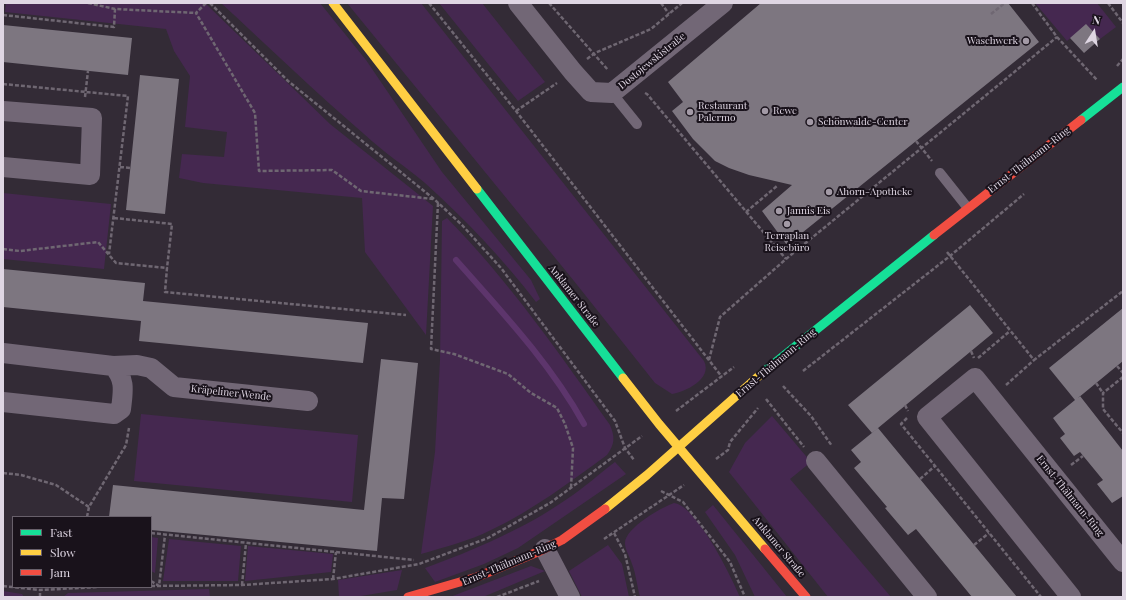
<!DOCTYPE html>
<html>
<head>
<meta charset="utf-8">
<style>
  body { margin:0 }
  #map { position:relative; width:1126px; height:600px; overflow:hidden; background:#332b36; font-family:"Playfair Display",serif }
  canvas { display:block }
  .frame { position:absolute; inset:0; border:4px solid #dfd6e3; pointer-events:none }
  .legend { position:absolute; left:12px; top:516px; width:140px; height:72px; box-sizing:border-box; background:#19121b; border:1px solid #68606b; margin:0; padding:5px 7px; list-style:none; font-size:12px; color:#dfd6e3 }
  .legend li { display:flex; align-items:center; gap:8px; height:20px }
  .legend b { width:20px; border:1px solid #68606b }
  .north { position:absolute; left:1074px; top:12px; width:40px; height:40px; -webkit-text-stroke:3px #19121b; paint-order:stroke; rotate:12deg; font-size:11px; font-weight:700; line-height:16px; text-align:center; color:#dfd6e3 }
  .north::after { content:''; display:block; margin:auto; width:14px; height:18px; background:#dfd6e3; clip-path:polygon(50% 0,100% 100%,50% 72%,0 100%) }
</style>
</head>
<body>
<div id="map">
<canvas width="1126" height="600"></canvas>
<div class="frame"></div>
<ul class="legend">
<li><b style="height:5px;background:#16e098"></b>Fast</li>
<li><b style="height:5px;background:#ffcf43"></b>Slow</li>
<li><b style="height:5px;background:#f24e42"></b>Jam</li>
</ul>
<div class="north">N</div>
</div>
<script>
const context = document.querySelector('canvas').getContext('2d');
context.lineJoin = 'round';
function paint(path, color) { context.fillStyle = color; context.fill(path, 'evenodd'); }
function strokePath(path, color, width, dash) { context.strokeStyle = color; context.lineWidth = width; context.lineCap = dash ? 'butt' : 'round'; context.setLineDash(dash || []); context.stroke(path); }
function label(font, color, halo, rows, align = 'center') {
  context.font = font + ' "Playfair Display",serif'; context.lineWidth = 4; context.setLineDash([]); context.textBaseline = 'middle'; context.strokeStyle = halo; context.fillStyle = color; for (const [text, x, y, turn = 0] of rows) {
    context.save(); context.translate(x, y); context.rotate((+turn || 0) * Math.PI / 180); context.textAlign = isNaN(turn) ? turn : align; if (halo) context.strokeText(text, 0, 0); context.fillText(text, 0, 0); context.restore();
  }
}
paint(new Path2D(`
  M6,3h199l125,121 103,82 -7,129 -61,-83 -3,-54 -159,-15 -24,-5 3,-24 42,3 3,-25 -42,-5 5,-51 -16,-25 -8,-22 -161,-17z
  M221,3h99l46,57 76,112 89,108 9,19 -4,3c-33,-43 -70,-82 -111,-119 -20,-17 -42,-31 -61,-49 -49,-42 -95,-87 -143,-131z
  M347,3h74l283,358c9,18 -19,31 -32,33l-17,-11 -81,-102z
  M439,3h43l63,79 -27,19z
  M1035,3h62l19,24 -16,12 -14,-14 -19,16z
  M3,193l108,11 -7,65 -101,-10z
  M447,218c62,63 112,135 163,207 5,12 5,19 -3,30 -37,27 -74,55 -116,75 -22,11 -46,17 -70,24l14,-102 5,-92 2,-139z
  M141,414l217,21 -6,67 -218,-21z
  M772,416l39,46 -21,17 101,118h-63l-99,-125 16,-29z
  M615,462l11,12 -108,74 -34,16 -49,18 -10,-14c47,-17 101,-40 142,-69 17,-11 32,-25 48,-37z
  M674,503c23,3 57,73 66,94h-100c-3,-11 -4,-23 -8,-33 -2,-7 -7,-14 -7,-21 0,-15 37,-36 49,-40z
  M713,505l74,92h-32l-20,-42 -30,-43z
  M151,537l7,1 -3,35 -4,-2z
  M169,539l72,7 -3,35h-75z
  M608,545l14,19 7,33h-47l-13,-26z
  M248,546l85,8 -2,18 -86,9z
  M531,566l14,5 -62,26h-33z
  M402,570l-5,20 -42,7h-16l-1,-17z
  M209,589l1,8h-147l5,-4z
  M3,591l19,3 2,3h-21z`), '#452850');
strokePath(new Path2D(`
  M456,260c46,52 94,103 128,164`), '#5d356c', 6);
paint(new Path2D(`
  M761,3h247l31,39 -252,203 -25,-34 30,-26 -43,-10 -20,-7 -14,-7 -22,-22 -21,-28 11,-9 -15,-20z
  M1086,24l14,15 -16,14 -14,-15z
  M3,25l129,13 -4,37 -125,-13z
  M140,75l39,4 -14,135 -39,-4z
  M3,269l142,14 -2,18 225,22 -5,40 -224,-22 2,-20 -138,-14z
  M970,305l23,28 -121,100 -24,-28z
  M1123,308v53l-45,37 2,-2 43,55v45l-11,7 -15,-19 6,-4 -23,-28 -6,4 -14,-18 5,-4 -12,-16 22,-18 -26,-32z
  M381,359l37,4 -14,136 -22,-1 -5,53 -226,-21v-13h-42l4,-32 251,25z
  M878,428l42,51 97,118h-45l-56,-68 -8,6 -23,-27 2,-1 -33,-39 7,-6 -10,-12z`), '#7d7680');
strokePath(new Path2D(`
  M88,3l27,6 81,4
  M206,3l-10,10 59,100 4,58 73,-1 29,21 72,8
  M210,3l78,78 146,118 28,26 39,43 114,153 10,27 9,12
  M429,3l87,108 206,266
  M549,3l59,67
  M661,3l8,11
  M1032,3l25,34 40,43
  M1108,3l15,20
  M991,14l14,-11
  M3,15l111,12 1,-18
  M587,59l8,-6 56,-24 31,-26
  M1117,66l6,-7
  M3,84l125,12 -19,158
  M645,93l2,1 139,165
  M85,97l3,-26
  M516,111l41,-28
  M916,141l16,20
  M120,167l11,1
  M438,203l-7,146 23,5 54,20 23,19 26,15 8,16 8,24 -2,40
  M746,212l31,-26
  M114,218l58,6 -5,44
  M3,249l17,2 78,-9 18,21 51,5 -2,24 241,23
  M947,252l87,108 89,-69
  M971,351l3,7
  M978,358l32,-27
  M709,360l11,-43 66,-58 271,-222
  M1117,366l6,7
  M803,371l147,-115 74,-62
  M1123,377l-20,16v16l20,24
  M1096,383l7,10
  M1006,385l28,-25
  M783,386l28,30 21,30
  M766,399l38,48
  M905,405l3,6
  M676,411l58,-44
  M907,418l-6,6 140,173
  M716,459l12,-9 2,-8 28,-34
  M1071,465l12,-9
  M3,473l18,2 35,10 33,22
  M920,479l15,-13
  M661,491l22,11 47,60 15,35
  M87,517l2,-10 37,-62 3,-17
  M151,533l263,27
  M614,533l11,21 10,43
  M604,539l80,-54
  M974,545l15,-12
  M333,579l3,-27
  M151,581l8,5 6,-51
  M242,585l4,-42
  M3,586l37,4 58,-3
  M151,586l91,-1 91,-6 86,-15 69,-26 62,-35 92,-67
  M40,597v-7
  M497,597l42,-16`), '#6f6772', 2.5, [4, 2]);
strokePath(new Path2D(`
  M612,93l25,31
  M940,173l27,34`), '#726776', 10);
strokePath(new Path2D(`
  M518,3l55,69 18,20 21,1 111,-90
  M3,111l89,7 -2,57 -87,-8
  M3,353l110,13 24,-1 14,3 23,19 134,14
  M3,402l111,12 7,-5c2,-17 5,-30 -8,-43
  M816,461l111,136
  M545,549l25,48
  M1071,597l-144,-180 48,-39 148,184`), '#726776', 20);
strokePath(new Path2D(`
  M1081,120l42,-33
  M477,189l146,189
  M761,374l173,-139`), '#16e098', 9);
strokePath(new Path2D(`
  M333,3l144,186
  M623,378l36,46 106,125
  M605,509l42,-34 114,-101`), '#ffcf43', 9);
strokePath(new Path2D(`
  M934,235l147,-115
  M765,549l41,48
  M408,597l69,-20 63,-26 22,-11 43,-31`), '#f24e42', 9);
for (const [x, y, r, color] of [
  [1026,41,4,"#a39aa6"],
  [765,111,4,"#a39aa6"],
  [690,112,4,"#a39aa6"],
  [810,122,4,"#a39aa6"],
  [829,192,4,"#a39aa6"],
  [779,211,4,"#a39aa6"],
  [787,224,4,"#a39aa6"]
]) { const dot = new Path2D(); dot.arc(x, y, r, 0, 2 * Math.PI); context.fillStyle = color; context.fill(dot); strokePath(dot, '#19121b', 1.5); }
label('10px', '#dfd6e3', '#19121b', [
  ["Waschwerk",1018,41,"right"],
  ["Restaurant",698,106],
  ["Palermo",698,118],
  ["Rewe",773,111],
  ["Schönwalde-Center",818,122],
  ["Ahorn-Apotheke",837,192],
  ["Jannis Eis",787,211],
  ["Terraplan",787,236,"center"],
  ["Reisebüro",787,248,"center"]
], 'left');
label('10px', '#dfd6e3', '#19121b', [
  ["Dostojewskistraße",652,61,-39],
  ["Ernst-Thälmann-Ring",1029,160,-38],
  ["Anklamer Straße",574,296,52],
  ["Ernst-Thälmann-Ring",776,363,-40],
  ["Kräpeliner Wende",231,393,6],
  ["Ernst-Thälmann-Ring",1070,496,51],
  ["Anklamer Straße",779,547,50],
  ["Ernst-Thälmann-Ring",509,563,-23]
]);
</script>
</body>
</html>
